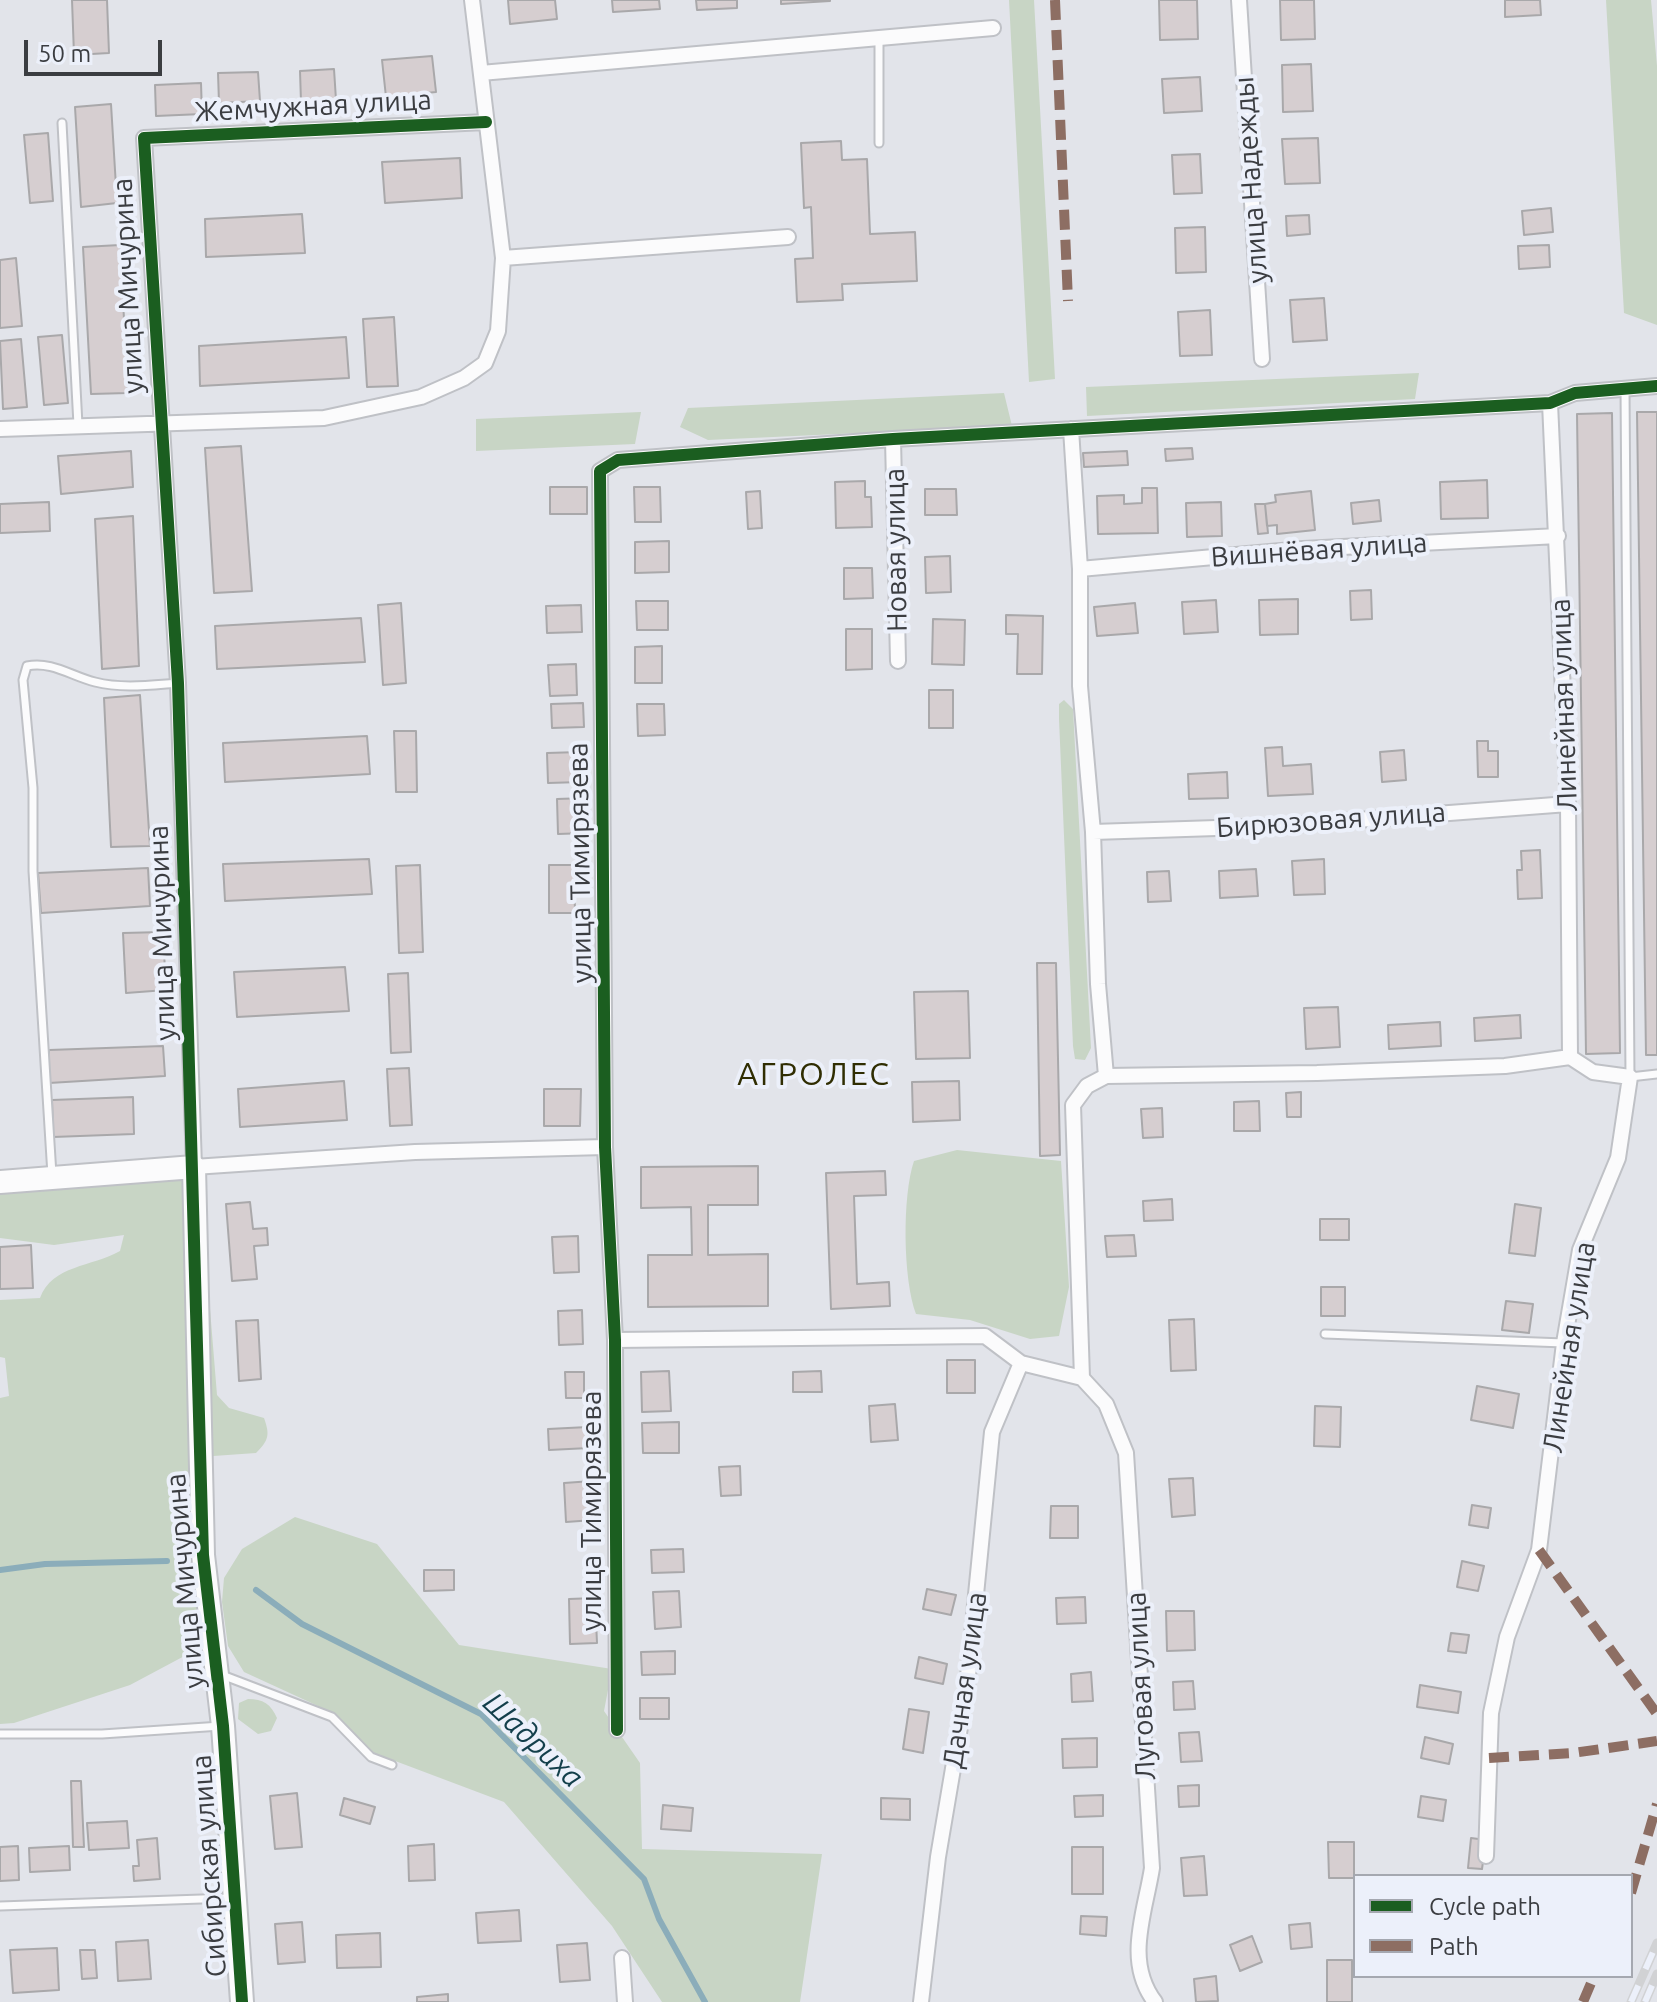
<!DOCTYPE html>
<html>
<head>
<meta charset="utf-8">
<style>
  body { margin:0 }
  #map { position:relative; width:1657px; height:2002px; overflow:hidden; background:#e2e4ea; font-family:Ubuntu,sans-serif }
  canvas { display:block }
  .legend { position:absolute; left:1353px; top:1874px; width:280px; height:104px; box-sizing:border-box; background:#ecf0fa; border:2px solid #a5a8b0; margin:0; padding:10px 14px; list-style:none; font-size:24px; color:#3b3d41 }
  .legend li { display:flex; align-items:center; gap:16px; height:40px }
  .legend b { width:40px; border:2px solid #a5a8b0 }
  .scale { position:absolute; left:24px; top:40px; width:138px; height:36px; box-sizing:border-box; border:4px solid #3b3d41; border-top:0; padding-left:10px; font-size:24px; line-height:28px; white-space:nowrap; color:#3b3d41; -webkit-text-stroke:6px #ecf0fa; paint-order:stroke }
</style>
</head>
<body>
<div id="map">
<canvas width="1657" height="2002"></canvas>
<ul class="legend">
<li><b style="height:10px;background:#1b5e20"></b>Cycle path</li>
<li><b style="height:10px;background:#8d6e63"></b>Path</li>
</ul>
<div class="scale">50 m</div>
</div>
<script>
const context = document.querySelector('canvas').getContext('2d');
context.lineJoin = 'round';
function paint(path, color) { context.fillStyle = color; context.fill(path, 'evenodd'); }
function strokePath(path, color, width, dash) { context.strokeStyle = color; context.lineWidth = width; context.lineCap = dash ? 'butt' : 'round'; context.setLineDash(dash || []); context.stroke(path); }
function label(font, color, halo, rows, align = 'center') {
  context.font = font + ' Ubuntu,sans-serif'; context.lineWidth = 8; context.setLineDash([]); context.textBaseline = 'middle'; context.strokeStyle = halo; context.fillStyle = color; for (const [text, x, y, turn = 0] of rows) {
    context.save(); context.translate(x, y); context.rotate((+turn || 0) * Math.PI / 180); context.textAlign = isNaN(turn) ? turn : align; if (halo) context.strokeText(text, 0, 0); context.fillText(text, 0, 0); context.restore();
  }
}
paint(new Path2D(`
  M1009,0h25l21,379 -26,3z
  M1606,0h45l6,66v259l-33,-12z
  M1419,373l-4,26 -328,17 -1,-29z
  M1004,393l8,33 -304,14 -28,-13 8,-19z
  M641,412l-6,32 -159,7v-32z
  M1064,700l9,9 18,339 -6,12 -10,-1 -2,-13 -14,-327v-15z
  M957,1150l104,11 8,126 -10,49 -29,3 -60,-19 -54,-6c-13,-34 -14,-118 -2,-153z
  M199,1174l18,221 12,13 35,10c6,17 5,22 -8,35l-57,4 -21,65 23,100 -11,31 -60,32 -116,38 -14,1v-326l9,-2 -4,-38 -5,-1v-57l40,-2c12,-33 52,-31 80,-47l4,-16 -70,10 -54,-7v-45z
  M295,1517l82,27 82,101 153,24 -8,42 36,52 2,86 180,5 -22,148h-138l-50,-76 -108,-124 -130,-49 -56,-47 -74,-34 -16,-26 -6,-44 2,-24 18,-29z
  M248,1699c15,0 23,5 29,19l-6,13 -13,3 -20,-15 1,-16z`), '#c8d5c5');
strokePath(new Path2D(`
  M0,1570l45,-6 122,-3
  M256,1590l46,34 179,90 163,165 15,40 46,83`), '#8badba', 6);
const building = new Path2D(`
  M72,0h35l2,53 -35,2z
  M508,0h47l2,19 -47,5z
  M612,0h47l1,9 -47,3z
  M696,0h41v8l-40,2z
  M781,0h49v1l-49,3z
  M1159,0h38l1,39 -38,1z
  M1280,0h34l1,39 -34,1z
  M1505,0h35l1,15 -36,2z
  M432,56l4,36 -50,5 -4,-37z
  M1311,64l2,47 -30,1 -1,-47z
  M334,69l2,31 -35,2 -1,-31z
  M258,72l2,29 -41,2 -1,-30z
  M1200,77l2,34 -38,2 -2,-34z
  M201,83l1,31 -46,2 -1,-31z
  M111,104l6,99 -36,4 -6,-100z
  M48,133l5,68 -23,2 -6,-68z
  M1318,138l2,45 -35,1 -3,-45z
  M841,141l1,19 25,-1 3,75 45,-2 2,49 -75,3 1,16 -46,2 -2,-43 18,-1 -2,-51 -7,1 -3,-65z
  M1200,154l2,39 -28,1 -2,-39z
  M460,158l2,40 -77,5 -3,-41z
  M1551,208l2,24 -29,3 -2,-24z
  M302,214l3,39 -99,4 -1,-38z
  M1309,215l1,19 -23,2 -1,-20z
  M1205,227l1,45 -30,1 -1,-45z
  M120,245l8,148 -37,1 -8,-147z
  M1549,245l1,22 -31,2 -1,-23z
  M16,258l6,68 -22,2v-68z
  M1324,298l3,42 -34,2 -3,-42z
  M1210,310l2,45 -32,1 -2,-44z
  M394,317l4,69 -31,1 -4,-68z
  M62,335l6,68 -24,2 -6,-68z
  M346,337l3,41 -149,8 -1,-40z
  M21,339l6,68 -24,2 -3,-68z
  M1637,412h20v643h-11z
  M1612,413l8,640 -34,1 -9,-640z
  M241,446l11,145 -38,2 -9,-145z
  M1192,448l1,11 -27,2 -1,-12z
  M131,451l2,36 -72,7 -3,-38z
  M1127,451l1,14 -44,2 -1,-14z
  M1487,480l1,38 -47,1 -1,-37z
  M865,481v16h6l1,30 -36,1 -1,-46z
  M550,487h37v27h-37z
  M634,487h26l1,35h-26z
  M1142,488h15l1,45 -60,1 -1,-38 27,-1v9l18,-1z
  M925,489h31l1,26h-32z
  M760,491l2,37 -14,1 -2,-37z
  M1311,491l4,39 -38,4v-9l-10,1 -2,-22 11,-2 -1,-7z
  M1379,500l2,21 -28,3 -2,-21z
  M49,502l1,29 -50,2v-29z
  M1221,502l1,34 -35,1 -1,-34z
  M1255,504h10l3,29 -10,1z
  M133,516l6,150 -37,3 -7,-150z
  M669,541v31l-34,1v-31z
  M950,556l1,36 -25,1 -1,-36z
  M844,568h28l1,30 -29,1z
  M1371,590l1,29 -21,1 -1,-29z
  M1298,599v35l-38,1 -1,-35z
  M1216,600l2,32 -34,2 -2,-32z
  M636,601h32v29h-31z
  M401,603l5,80 -23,2 -5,-80z
  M1135,603l3,30 -41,3 -3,-29z
  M581,605l1,27 -35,1 -1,-27z
  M1006,615l37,1 -1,58h-25l1,-40h-12z
  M361,618l4,44 -148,7 -2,-43z
  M933,619l32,1 -1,45 -32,-1z
  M846,629h26v40l-26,1z
  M662,646v37h-27v-36z
  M576,664l1,31 -27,1 -2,-31z
  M929,690h24v38h-24z
  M140,695l10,151 -39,1 -7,-149z
  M583,703l1,24 -32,1 -1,-24z
  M637,704h27l1,31 -27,1z
  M394,731h22l1,61h-21z
  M367,736l3,38 -145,8 -2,-39z
  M1477,741h11v10h10v26h-20z
  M1282,747l1,19 28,-2 2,30 -45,2 -3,-48z
  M1404,750l2,30 -24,2 -2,-30z
  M580,752l1,30 -33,1 -1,-30z
  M1227,772l1,26 -39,1 -1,-25z
  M586,798l1,35 -29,1 -1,-35z
  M1540,850l2,48 -24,1 -1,-29h5l-1,-19z
  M369,859l3,35 -147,7 -2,-37z
  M1324,859l1,35 -31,1 -2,-34z
  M420,865l3,87 -24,1 -3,-87z
  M549,865h25l1,48h-26z
  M148,868l2,38 -109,7 -3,-40z
  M1256,869l2,27 -38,2 -1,-27z
  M1169,871l2,30 -23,1 -1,-30z
  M163,932l3,58 -40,3 -3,-60z
  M1037,963h19l4,192 -20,1z
  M345,967l4,44 -112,6 -3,-45z
  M408,973l3,79 -20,1 -3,-79z
  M968,991l2,67 -54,1 -2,-67z
  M1338,1007l2,40 -34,2 -2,-41z
  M1520,1015l1,23 -46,3 -1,-23z
  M1440,1022l1,24 -52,3 -1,-24z
  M163,1046l2,30 -116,7v-33z
  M409,1068l3,57 -22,1 -3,-57z
  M344,1081l3,39 -107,7 -2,-38z
  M959,1081l1,39 -47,2 -1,-40z
  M544,1089h37l-1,37h-36z
  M1301,1092v25h-14l-1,-24z
  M133,1097l1,37 -81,3 -1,-37z
  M1259,1101l1,30h-26v-29z
  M1162,1108l1,29 -20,1 -2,-29z
  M758,1166v39h-50v50l60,-1v52l-120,1v-52h44l-1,-48 -50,1v-41z
  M885,1171l1,24 -32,1 3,88 32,-2 1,24 -59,3 -5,-136z
  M1172,1199l1,21 -29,1 -1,-20z
  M250,1202l3,27 14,-1 1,17 -14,1 3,33 -25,2 -6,-77z
  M1515,1204l26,4 -6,48 -26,-3z
  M1320,1219h29v21h-29z
  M1134,1235l2,21 -29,1 -2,-21z
  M578,1236l1,36 -25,1 -2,-36z
  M31,1245l2,43 -33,1v-42z
  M1321,1287h24v29h-24z
  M1506,1301l27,3 -4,29 -27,-3z
  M582,1310l1,34 -24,1 -1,-34z
  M1194,1319l2,51 -25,1 -2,-51z
  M258,1320l3,59 -22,2 -3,-60z
  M947,1360h28v33h-28z
  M669,1371l2,40 -29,1 -1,-40z
  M821,1371l1,21h-29v-20z
  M565,1372h19v26h-18z
  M1477,1386l42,8 -6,34 -42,-8z
  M895,1404l3,36 -27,2 -2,-36z
  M1315,1406l26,1 -1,40 -26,-1z
  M679,1422v31h-36l-1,-30z
  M588,1427l1,21 -40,2 -1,-21z
  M740,1466l1,29 -20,1 -2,-29z
  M1193,1478l2,37 -23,2 -3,-38z
  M592,1481l2,39 -28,2 -2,-39z
  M1472,1505l19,3 -3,20 -19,-3z
  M1051,1506h27v32h-28z
  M683,1549l1,23 -32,1 -1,-23z
  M1462,1561l22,5 -6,25 -21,-4z
  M424,1570h30v20l-30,1z
  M927,1589l29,6 -5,20 -28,-6z
  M679,1591l2,36 -26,2 -2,-37z
  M1085,1597l1,26 -29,1 -1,-26z
  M595,1598l2,45 -27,1 -1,-45z
  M1166,1611h28l1,39 -28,1z
  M1451,1633l18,2 -3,18 -18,-2z
  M675,1651v23l-33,1 -1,-23z
  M919,1657l28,7 -4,20 -28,-6z
  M1091,1672l2,29 -21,1 -1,-28z
  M1193,1681l2,28 -21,1 -1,-28z
  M1420,1685l41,7 -3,21 -41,-6z
  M640,1698h29v21h-29z
  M909,1709l20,3 -6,41 -20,-4z
  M1199,1732l3,29 -21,1 -2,-29z
  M1425,1737l28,7 -4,20 -28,-6z
  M1097,1738v29l-34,1 -1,-29z
  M71,1781h10l3,66h-11z
  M1199,1785v21l-20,1 -1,-21z
  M297,1793l5,54 -27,2 -5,-53z
  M1103,1795v21l-28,1 -1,-21z
  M1421,1796l25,4 -3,21 -25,-4z
  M344,1798l31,9 -5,17 -30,-9z
  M881,1798l29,1v21l-29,-1z
  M663,1805l30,3 -2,23 -30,-2z
  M127,1821l2,27 -40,2 -2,-27z
  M157,1838l3,41 -26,2 -1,-15h6l-2,-26z
  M1471,1838l15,2 -4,29 -14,-1z
  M1328,1842h26v36h-25z
  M434,1844l1,36 -26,1 -1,-35z
  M18,1846l1,34 -19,1v-34z
  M69,1846l1,24 -40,2 -1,-24z
  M1072,1847h31v47h-31z
  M1204,1856l3,39 -23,1 -3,-38z
  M519,1910l2,31 -43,2 -2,-30z
  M1081,1916l26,1 -1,19 -26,-2z
  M302,1922l3,40 -27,2 -3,-40z
  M1310,1923l2,24 -21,2 -2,-24z
  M380,1933l1,34 -44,1 -1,-33z
  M1252,1936l10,26 -22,9 -10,-26z
  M148,1940l3,39 -33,2 -2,-39z
  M587,1943l3,37 -30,2 -3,-37z
  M57,1948l2,42 -46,3 -3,-43z
  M80,1950h15l2,28 -15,1z
  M1327,1960h25v42h-25z
  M1216,1976l2,25 -22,1 -2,-23z
  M448,1994v8h-31v-5z`);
paint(building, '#d6ced0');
strokePath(building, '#a9a8aa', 2);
const lane = new Path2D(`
  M62,123l16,302
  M879,143v-106
  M1625,388l5,689 27,-3
  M52,1175l-19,-304v-83l-10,-108 4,-14c25,-5 44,10 68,16 27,7 56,3 83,1
  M1325,1334l239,9
  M222,1675l110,42 39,40 21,8
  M0,1734h102l119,-8
  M0,1906l230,-8`);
const street = new Path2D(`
  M1239,0l23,359
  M481,73l512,-45
  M486,122l-342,16 34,545 16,484 221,-15 190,-5
  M503,258l285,-21
  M0,429l324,-11 97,-21 43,-19 21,-15 13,-32 5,-73 -31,-258
  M1071,429l9,140v117l13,146 5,152 8,92 -19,10 -14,19 9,273
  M893,439l5,222
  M1080,569l223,-20 255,-13
  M1093,832l185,-6 290,-22
  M1106,1076l211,-3 188,-7 65,-9
  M615,1340l370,-4 36,27 61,15 24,26 20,49 26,415c-7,45 -28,93 3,134
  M617,1730l-2,-390 -10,-193 -5,-676 18,-11 275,-21 657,-36 25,-10 82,-7
  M1486,1856l5,-143 16,-76 32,-87 25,-207 16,-93 38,-92 12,-81 -37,-5 -23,-15 -2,-253 -18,-401
  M622,1958l3,44
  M921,2002l17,-145 29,-171 25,-254 29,-69`);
const secondary = new Path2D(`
  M0,1182l194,-15 9,388 20,171 19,276`);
strokePath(lane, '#bfc1c6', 11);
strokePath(street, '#bfc1c6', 18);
strokePath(secondary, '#bfc1c6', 26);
strokePath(lane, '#fbfbfc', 7);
strokePath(street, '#fbfbfc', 14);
strokePath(secondary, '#fbfbfc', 22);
const rail = new Path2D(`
  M1631,2002l26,-59
  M1645,2002l12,-28`);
strokePath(rail, '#d1d2d4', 9);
strokePath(rail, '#ecf0fa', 6, [18]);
strokePath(new Path2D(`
  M1055,0l13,301
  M1539,1550l118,164
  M1489,1758l84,-5 84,-12
  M1631,1893l26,-89
  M1583,2002l11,-26`), '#8d6e63', 10, [20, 10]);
strokePath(new Path2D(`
  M617,1730l-2,-390 -10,-193 -5,-676 18,-11 275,-21 657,-36 25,-10 82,-7
  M242,2002l-19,-276 -20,-171 -25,-872 -34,-545 342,-16`), '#1b5e20', 12);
label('28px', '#3b3d41', '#ecf0fa', [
  ["Жемчужная улица",313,106,-3],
  ["улица Надежды",1251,180,-94],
  ["улица Мичурина",128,286,-93],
  ["Новая улица",896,550,-91],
  ["Вишнёвая улица",1319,550,-4],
  ["Линейная улица",1564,705,-92],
  ["Бирюзовая улица",1331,820,-4],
  ["улица Тимирязева",580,863,-91],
  ["улица Мичурина",162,933,-92],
  ["Линейная улица",1569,1347,-81],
  ["улица Тимирязева",592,1511,-90],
  ["улица Мичурина",185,1581,-95],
  ["Дачная улица",965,1680,-82],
  ["Луговая улица",1141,1686,-93],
  ["Сибирская улица",209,1866,-94]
]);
label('italic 30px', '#133f4b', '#ecf0fa', [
  ["Шадриха",533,1740,43]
]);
context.letterSpacing = '2px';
label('32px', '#302e03', '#ecf0fa', [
  ["АГРОЛЕС",814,1074]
]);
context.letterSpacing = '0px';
</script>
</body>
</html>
